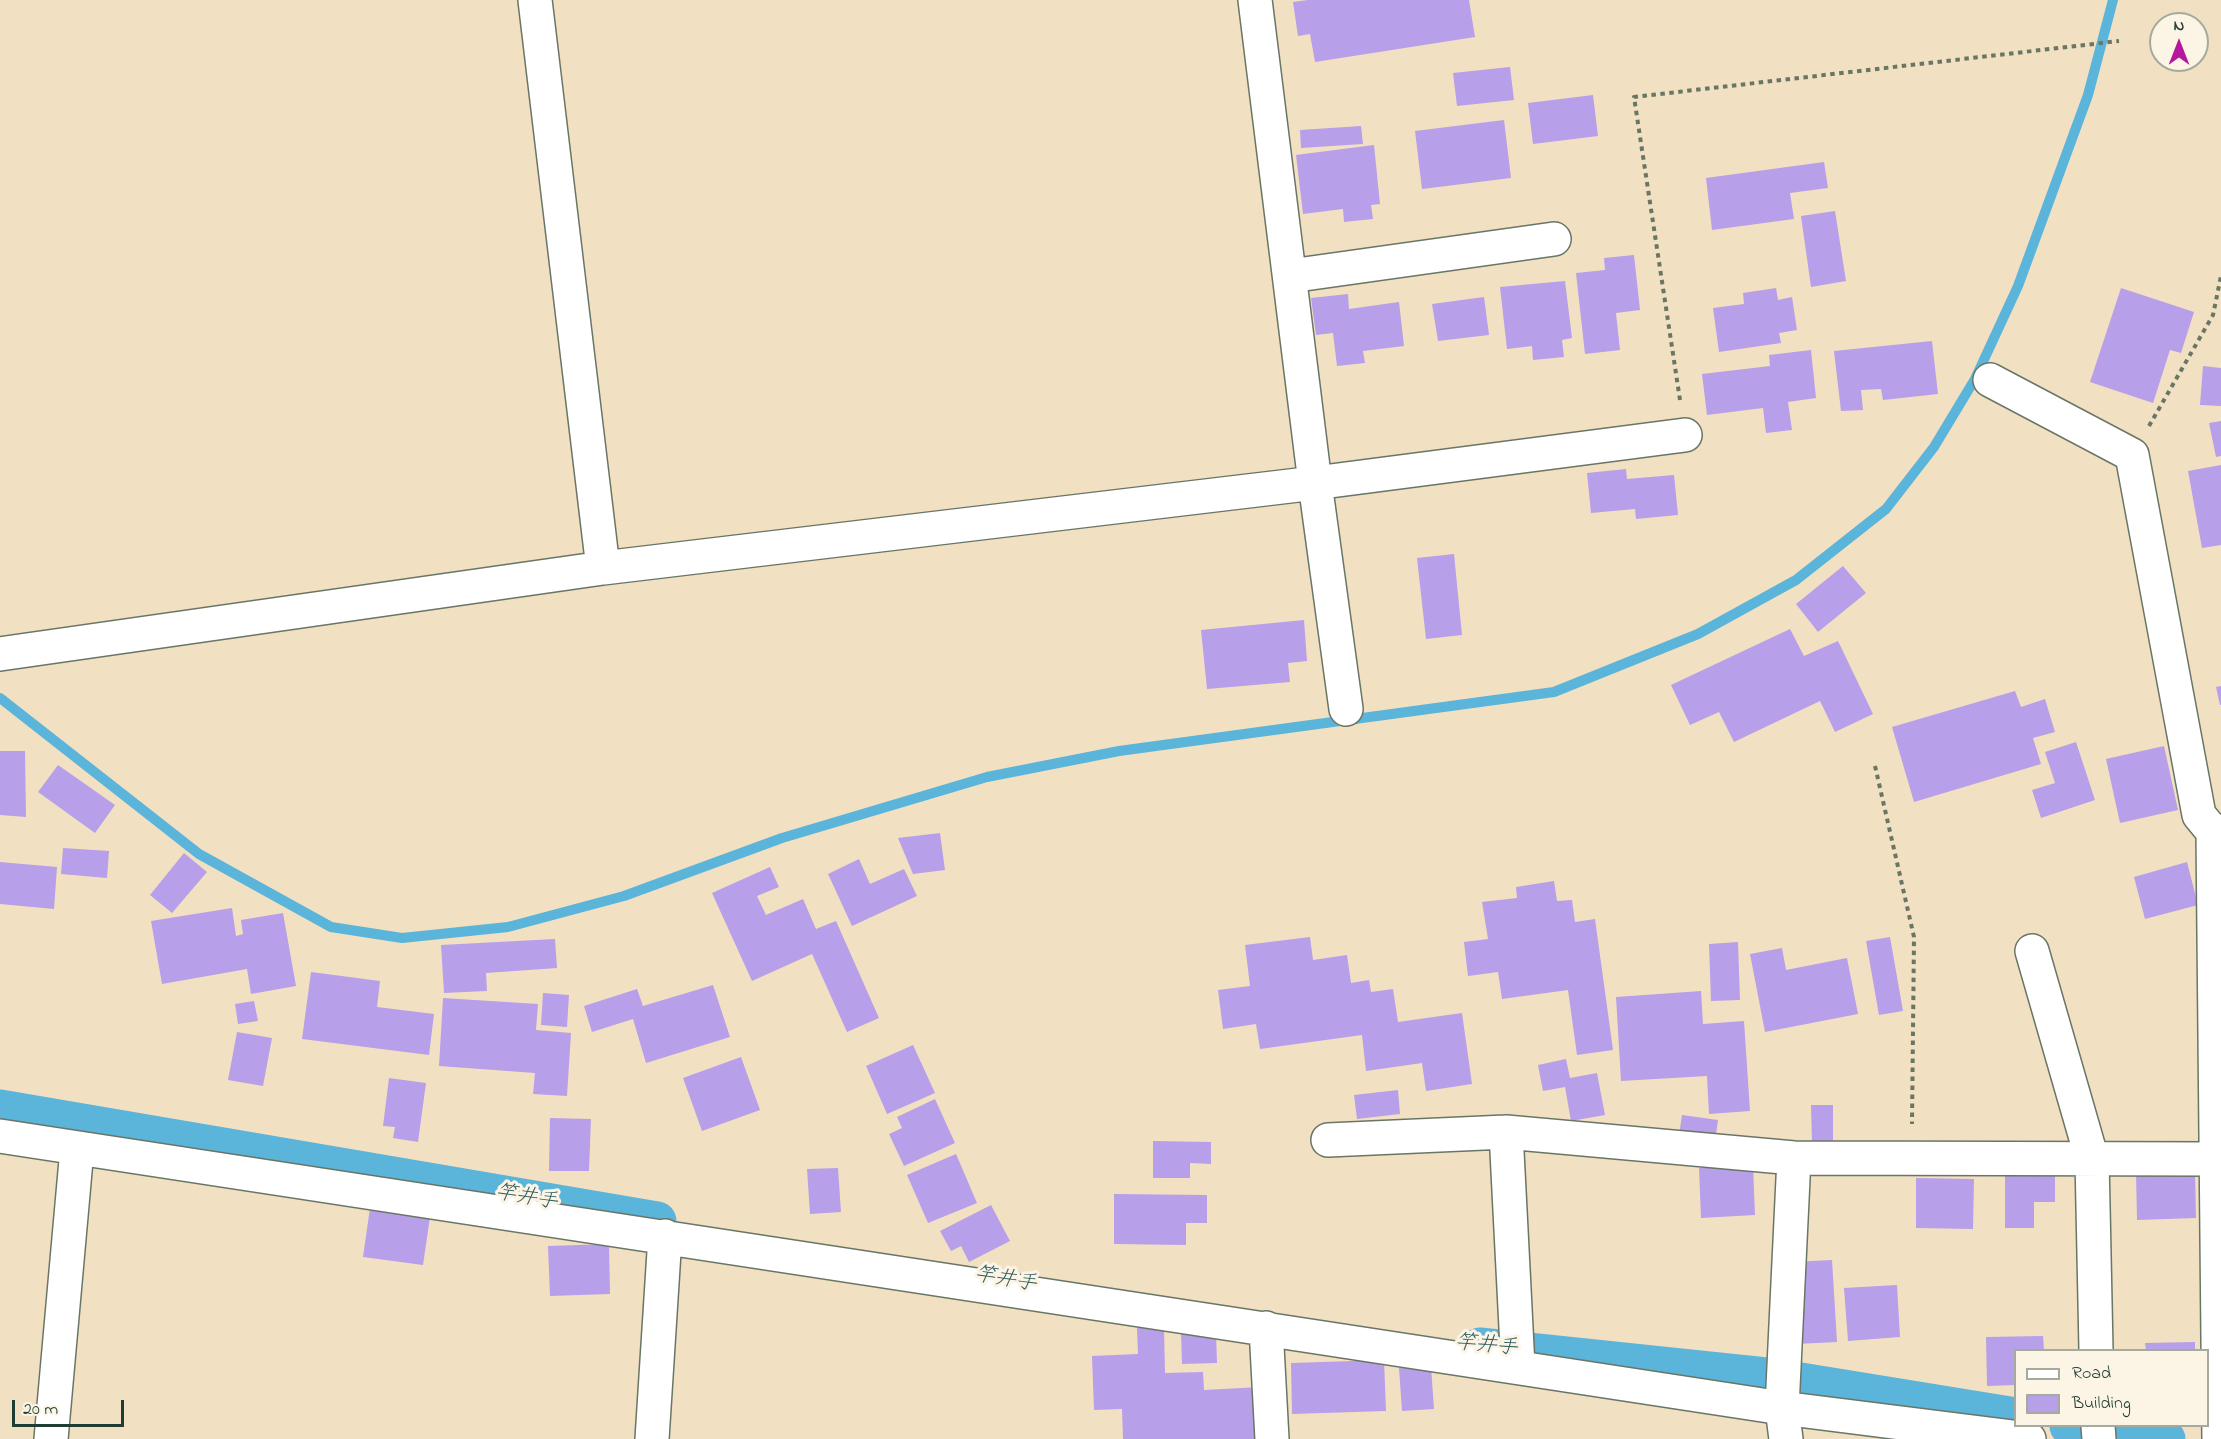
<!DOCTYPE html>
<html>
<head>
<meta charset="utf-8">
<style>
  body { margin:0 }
  #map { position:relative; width:2221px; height:1439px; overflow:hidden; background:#f2e0c2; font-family:"Indie Flower",sans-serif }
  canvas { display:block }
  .legend { position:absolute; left:2014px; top:1349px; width:195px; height:78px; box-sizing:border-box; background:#fcf5e5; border:2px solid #a4ab9e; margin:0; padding:8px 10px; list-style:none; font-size:18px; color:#1f3d34 }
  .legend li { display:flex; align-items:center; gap:12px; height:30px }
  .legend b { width:30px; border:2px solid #a4ab9e }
  .north { position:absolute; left:2149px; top:12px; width:60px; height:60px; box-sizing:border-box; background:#fcf5e5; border:2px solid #a4ab9e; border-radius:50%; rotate:0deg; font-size:16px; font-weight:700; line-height:24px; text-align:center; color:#1f3d34 }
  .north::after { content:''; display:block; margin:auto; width:21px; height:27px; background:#b5179e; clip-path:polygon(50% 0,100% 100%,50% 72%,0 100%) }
  .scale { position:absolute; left:12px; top:1400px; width:112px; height:27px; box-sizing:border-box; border:3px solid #1f3d34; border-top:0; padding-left:8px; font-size:18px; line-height:21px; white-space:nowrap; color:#1f3d34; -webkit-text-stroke:4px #fcf5e5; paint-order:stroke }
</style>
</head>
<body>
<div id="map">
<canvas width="2221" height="1439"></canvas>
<ul class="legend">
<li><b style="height:8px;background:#fff"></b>Road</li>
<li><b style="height:16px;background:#b79fe9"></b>Building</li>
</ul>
<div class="north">N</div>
<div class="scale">20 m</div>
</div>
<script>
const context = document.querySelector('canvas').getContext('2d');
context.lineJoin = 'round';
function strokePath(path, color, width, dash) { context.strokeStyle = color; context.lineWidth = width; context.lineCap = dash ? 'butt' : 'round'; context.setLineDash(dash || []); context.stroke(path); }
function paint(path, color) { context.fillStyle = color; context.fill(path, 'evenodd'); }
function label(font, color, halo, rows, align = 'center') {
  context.font = font + ' "Indie Flower","Klee One",sans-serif'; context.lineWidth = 6; context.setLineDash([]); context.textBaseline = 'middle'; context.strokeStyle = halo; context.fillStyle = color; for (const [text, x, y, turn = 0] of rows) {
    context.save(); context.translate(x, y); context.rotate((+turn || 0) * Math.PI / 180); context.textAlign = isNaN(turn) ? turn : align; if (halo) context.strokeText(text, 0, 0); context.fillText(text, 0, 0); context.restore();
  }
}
strokePath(new Path2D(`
  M0,698l199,156 132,73 71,11 106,-11 116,-31 158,-58 205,-61 132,-26 435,-59 144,-58 98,-54 90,-71 48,-62 41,-68 43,-93 70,-191 25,-95`), '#5bb4d9', 10);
strokePath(new Path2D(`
  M0,1109l657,112
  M1480,1347l296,31 240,39
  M2069,1426l97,13`), '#5bb4d9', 39);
paint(new Path2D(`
  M1308,0h161l6,37 -160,25 -5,-28 -12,2 -5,-34z
  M1510,67l4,33 -57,6 -4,-33z
  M1593,95l5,41 -65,8 -5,-41z
  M1504,120l7,58 -89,11 -7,-58z
  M1361,126l2,18 -62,4 -1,-18z
  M1374,145l6,59 -9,1 2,14 -29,3 -1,-13 -40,5 -7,-59z
  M1824,162l4,26 -38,5 4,26 -82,11 -6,-52z
  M1835,211l11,70 -35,6 -10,-71z
  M1634,255l6,55 -24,3 4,37 -35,4 -9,-81 29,-3 -1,-12z
  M1565,281l7,57 -10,2 2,17 -31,3 -1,-14 -25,3 -7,-62z
  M1776,288l2,12 14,-3 5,33 -18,3 2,10 -62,9 -6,-44 31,-4 -1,-11z
  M2121,288l73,24 -13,41 -11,-3 -17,53 -63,-21z
  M1348,294l1,15 50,-7 5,44 -41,5 2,12 -28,3 -4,-33 -17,2 -5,-37z
  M1484,297l5,38 -51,6 -6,-37z
  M1932,341l6,53 -55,6 -2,-11 -20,1 2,20 -22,1 -7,-60z
  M1811,350l5,48 -28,4 4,28 -26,3 -3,-25 -56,7 -5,-41 68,-8 -1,-11z
  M2203,366l18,2v38l-21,-1z
  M2221,421v35l-5,1 -7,-34z
  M2221,465v80l-19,3 -14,-77z
  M1626,469l1,10 47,-4 4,40 -42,4 -1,-10 -44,4 -4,-40z
  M1454,554l8,81 -36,4 -9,-81z
  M1843,566l23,27 -48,39 -22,-28z
  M1304,620l3,41 -19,2 2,19 -83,7 -6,-59z
  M1790,629l14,27 34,-15 35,73 -38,18 -15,-31 -86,41 -15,-30 -29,13 -19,-40z
  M2221,686v19h-1l-4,-18z
  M2015,691l6,16 24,-8 10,33 -22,6 8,26 -127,38 -22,-75z
  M2076,742l19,58 -54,18 -9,-28 23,-7 -10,-31z
  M2164,746l14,64 -58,13 -14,-64z
  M0,751h25l1,66 -26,-2z
  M58,765l57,40 -20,28 -57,-41z
  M940,833l5,37 -32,4 -15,-36z
  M63,848l46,3 -2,27 -46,-4z
  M184,853l23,19 -35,41 -22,-18z
  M859,859l11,25 34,-15 13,27 -65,30 -24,-52z
  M0,862l57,5 -3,42 -54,-5z
  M2187,862l11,43 -53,14 -11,-42z
  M770,867l9,20 -22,9 9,19 37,-16 13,30 20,-8 43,97 -32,14 -35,-78 -60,27 -40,-88z
  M1554,881l3,20 15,-1 3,22 20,-3 18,131 -36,5 -9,-65 -66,9 -4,-27 -30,4 -4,-34 24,-3 -6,-37 35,-4 -1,-11z
  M232,908l4,28 7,-2 -2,-14 42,-7 13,73 -45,8 -4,-25 -85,15 -11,-63z
  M1310,937l3,23 34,-5 4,28 18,-3 2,12 22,-3 5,33 64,-9 10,71 -46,7 -4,-28 -56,8 -4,-36 -102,14 -4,-25 -33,5 -5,-39 32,-4 -5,-41z
  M1890,937l13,74 -24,4 -13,-74z
  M555,939l2,29 -71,5 1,18 -43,2 -3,-48z
  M1738,942l2,58 -29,1 -2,-57z
  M1782,948l4,22 61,-12 11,56 -93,18 -15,-78z
  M311,972l69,9 -3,26 57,7 -5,41 -127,-16z
  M713,985l17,52 -84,26 -13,-44 -41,13 -8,-26 53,-17 6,17z
  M1701,991l2,33 41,-3 6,90 -41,3 -2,-38 -86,5 -5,-84z
  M543,993l26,2 -2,32 -26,-2z
  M443,998l95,6 -2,26 35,3 -4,63 -34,-2 2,-21 -96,-7z
  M254,1001l4,20 -20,3 -3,-20z
  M237,1032l35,6 -9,48 -35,-6z
  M913,1045l22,48 -48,21 -21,-48z
  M741,1057l19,53 -58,21 -19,-53z
  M1566,1059l4,19 27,-5 8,42 -34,6 -6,-34 -22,4 -5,-26z
  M389,1078l37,5 -8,59 -25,-4 2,-11 -12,-1z
  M1398,1090l2,24 -43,5 -3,-24z
  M935,1099l20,44 -51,23 -15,-32 13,-6 -5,-11z
  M1811,1105h22v39h-21z
  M1682,1115l36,5 -3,21 -36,-6z
  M550,1118l41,1 -2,52h-40z
  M1153,1141l58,1v22l-21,-1v15h-37z
  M956,1154l21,49 -49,20 -21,-48z
  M1753,1166l2,49 -54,3 -2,-50z
  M838,1168l3,44 -31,2 -3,-45z
  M2005,1171h50v31h-21v26h-29z
  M2195,1172l1,46 -59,2 -1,-47z
  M1916,1178l58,1 -1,50 -57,-1z
  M1114,1194l93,1v28h-21v22l-72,-1z
  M991,1205l19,36 -41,21 -8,-16 -10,5 -11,-20z
  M370,1208l60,9 -7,48 -60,-8z
  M609,1244l1,50 -60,2 -2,-50z
  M1832,1260l5,82 -41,2 -5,-82z
  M1897,1285l3,52 -52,4 -4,-53z
  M1137,1328h27l1,45 38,-1 1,18 56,-3 2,52h-139l-1,-30 -28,1 -2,-54 46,-2z
  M1216,1332l1,31 -35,1 -1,-31z
  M2043,1336l1,14h-28v35l-29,1 -1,-49z
  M2195,1342v8h-49l-1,-7z
  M1384,1360l2,51 -94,3 -1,-51z
  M1431,1366l3,43 -32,2 -3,-43z`), '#b79fe9');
const minor = new Path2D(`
  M535,0l68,568
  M1290,276l264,-37
  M1990,380l142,75 67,360 14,17
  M0,654l603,-86 712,-85 -60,-483
  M1346,709l-31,-226 370,-48
  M2032,951l60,208 4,191
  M1506,1132l12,235
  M0,1136l1782,272 247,31
  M1328,1140l178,-8 288,26 422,1
  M1266,1328l6,111
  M2098,1426l1,13
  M51,1439l26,-290
  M652,1439l13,-203
  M1786,1439l-4,-31 12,-250
  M2219,1439l-6,-607 8,-1`);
strokePath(minor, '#697666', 36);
strokePath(new Path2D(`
  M1680,400l-46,-303 485,-56
  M2149,426l64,-111 8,-39
  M1875,766l39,171 -2,187`), '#697666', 4, [4.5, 4.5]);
strokePath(minor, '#fff', 33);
label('italic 21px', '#2e5b5d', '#fcf5e5', [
  ["竿井手",526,1199,10],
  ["竿井手",1005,1281,10],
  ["竿井手",1486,1347,6]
]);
</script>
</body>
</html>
